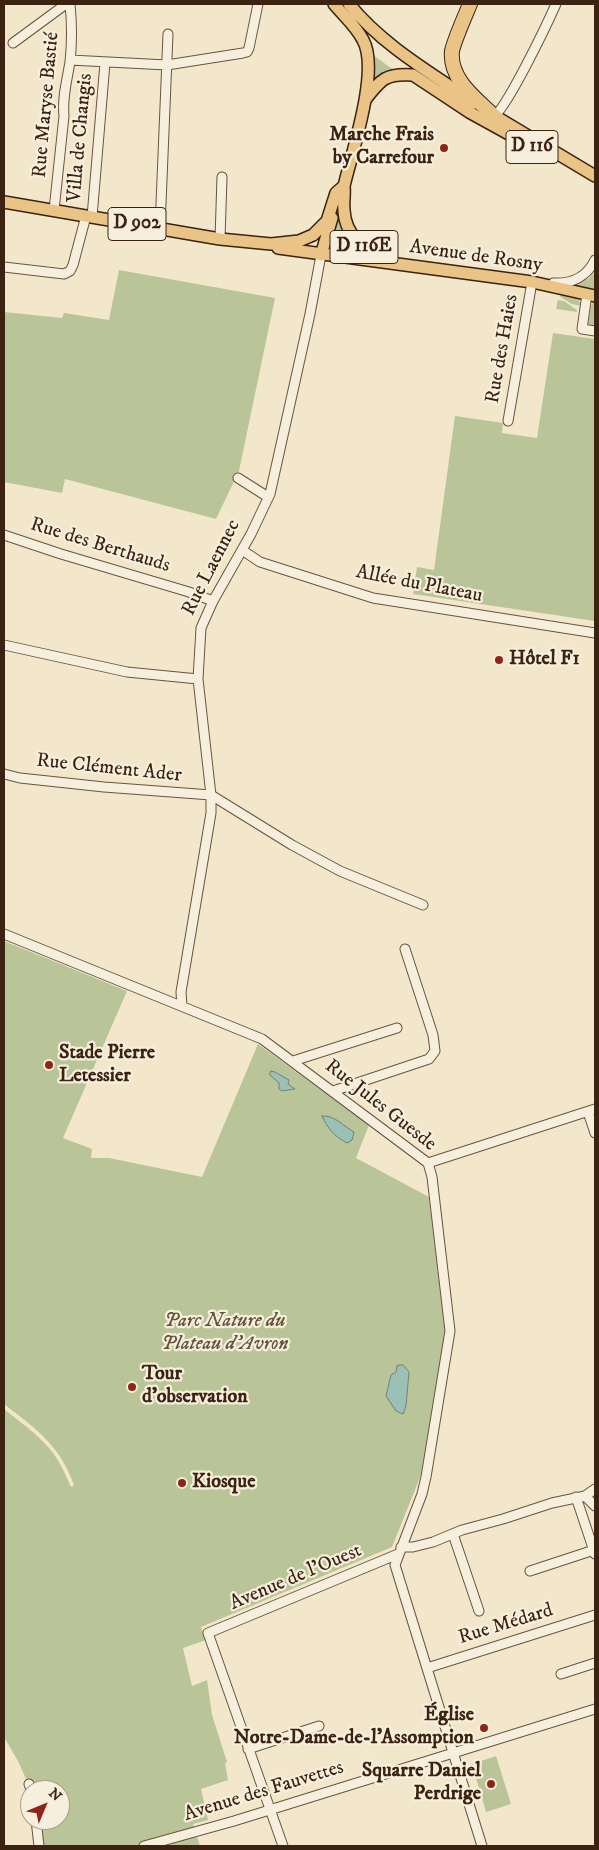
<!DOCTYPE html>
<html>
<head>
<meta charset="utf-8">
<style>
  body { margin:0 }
  #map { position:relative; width:599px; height:1850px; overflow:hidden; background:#f2e7cb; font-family:"IM FELL DW Pica",serif }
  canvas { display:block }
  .frame { position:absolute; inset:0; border:5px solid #3c2211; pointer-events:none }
  .north { position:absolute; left:20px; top:1780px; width:50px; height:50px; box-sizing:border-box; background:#f7efdd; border:1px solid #ac9d8b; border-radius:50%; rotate:45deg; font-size:14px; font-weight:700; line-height:20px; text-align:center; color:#3c2211 }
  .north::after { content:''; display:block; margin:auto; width:18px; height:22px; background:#8f2418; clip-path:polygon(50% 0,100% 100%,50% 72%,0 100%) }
</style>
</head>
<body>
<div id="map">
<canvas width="599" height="1850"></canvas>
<div class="frame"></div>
<div class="north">N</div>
</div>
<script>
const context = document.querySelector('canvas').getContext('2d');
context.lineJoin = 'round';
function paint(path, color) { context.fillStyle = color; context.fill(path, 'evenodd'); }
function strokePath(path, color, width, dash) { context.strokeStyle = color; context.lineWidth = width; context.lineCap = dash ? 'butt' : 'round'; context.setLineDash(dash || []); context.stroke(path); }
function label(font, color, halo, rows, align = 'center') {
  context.font = font + ' "IM FELL DW Pica",serif'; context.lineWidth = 4.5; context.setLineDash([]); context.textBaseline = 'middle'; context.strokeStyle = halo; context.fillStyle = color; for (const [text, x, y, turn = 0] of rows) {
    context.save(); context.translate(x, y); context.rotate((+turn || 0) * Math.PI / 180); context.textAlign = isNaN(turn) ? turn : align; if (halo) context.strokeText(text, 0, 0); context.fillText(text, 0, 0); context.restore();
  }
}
paint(new Path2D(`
  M373,55l22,16 -24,12 2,-11z
  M337,211c6,18 11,33 28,44l-41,-4z
  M119,270l156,28 -36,173 -23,48 -151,-40 -3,14 -58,-11v-170l58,6 2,-5 45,7z
  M595,272v19l-21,-4 14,-8z
  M561,295l17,3 3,8 -9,-2 -12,-7z
  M558,300l6,1 13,9v2l-21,-3z
  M593,302h2v26l-4,-1 -3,-4 3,-17z
  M553,333l42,6v282l-182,-27 4,-27 17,3 21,-154 48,7 -1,10 35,5z
  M4,941l123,50 -64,147 29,11 -1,9h18l93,19 56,-133 111,81 -13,33 73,39 16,135 -24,143 -29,72 -191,80 5,13 -23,8 9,38 15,-6 5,35 15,47 -2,1 3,17 -27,9 7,31 -15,4 7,22h-161l-3,-26h24v-30h-29l-13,-29 -14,-24v-328c15,12 32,24 45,39 10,11 16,26 22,39l3,-2c-15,-41 -37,-55 -70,-81z
  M496,1756l15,48 -25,8 -14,-48z`), '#b9c598');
const water = new Path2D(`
  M271,1071l4,1 14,8 -1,4 7,5 -13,2 -3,-2v-6l-9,-8z
  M322,1116c13,-1 21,10 32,16l-2,8 -5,3c-13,-7 -19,-14 -25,-27z
  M403,1365l6,7 -3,34 -3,8 -7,-3 -10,-15 5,-21 5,-3 1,-6z`);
paint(water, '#9bc0b6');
strokePath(water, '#758174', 1);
const minor = new Path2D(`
  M13,43l53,-39
  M70,60l97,5 76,-12 4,-1 2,-4 9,-44
  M491,119c14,-6 57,-97 65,-115
  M54,210l10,-94c-2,-18 3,-36 6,-54 2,-19 2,-39 0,-58
  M92,217l13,-154
  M160,228l8,-194
  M220,239l2,-62
  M4,267l60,7 6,-3 3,-6 13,-49
  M553,283c18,1 34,-6 42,-23
  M587,294l-5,35 13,2
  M508,421l24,-139 5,1
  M238,478l30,19
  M4,535l57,19 128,38 24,9
  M242,550l18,12 113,36 222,35
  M4,645l123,27 71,7
  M4,774l16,4 84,9 107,8 81,50 48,26 83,34
  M4,934l258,105 166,124 4,14 18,154 -24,146 -4,17 -27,71 87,281
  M182,1006l-1,-14 30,-179v-18l-13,-116 3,-51 12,-27 38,-67 19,-40 40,-180 11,-59
  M293,1061l104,-33
  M333,1091l96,-32 6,-8 -2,-16 -28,-86
  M588,1112l7,21
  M428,1163l167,-54
  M585,1496l10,10
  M576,1497l19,57
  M453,1534l26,77
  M401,1547h12l20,-5 29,-12 41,-11 49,-16 33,-7 10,-7
  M530,1571l64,-21
  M427,1668l168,-53
  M561,1674l34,-11
  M248,1749l71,-23
  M29,1784l2,6
  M36,1820l3,26
  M144,1846l90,-25 361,-112
  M283,1846l-75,-213 190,-79`);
const major = new Path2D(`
  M334,4c10,12 22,22 29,36 17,30 -11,112 -19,146l-3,5
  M349,4c33,41 82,69 126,99
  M365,100c16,-21 21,-27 48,-25l56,37 58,32
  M488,112l107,64
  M344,186c1,9 -1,16 0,24 1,26 22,43 46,48
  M4,202l216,37 51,5 28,-3 14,-6 14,-14 9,-28 8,-7
  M278,248l254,34 63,14
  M321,255l11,-37`);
const highway = new Path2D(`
  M470,4c-5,12 -16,37 -18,47 -3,29 25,48 43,66`);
strokePath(minor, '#6a5340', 11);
strokePath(major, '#3c2211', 14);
strokePath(highway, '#3c2211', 16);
strokePath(minor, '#f7efdd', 9);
strokePath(major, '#e9c486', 11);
strokePath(highway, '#e9c486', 14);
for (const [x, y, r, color] of [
  [444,148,5,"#8f2418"],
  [499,660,5,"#8f2418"],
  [49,1065,5,"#8f2418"],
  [132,1387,5,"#8f2418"],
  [182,1483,5,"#8f2418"],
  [484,1728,5,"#8f2418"],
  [491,1784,5,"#8f2418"]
]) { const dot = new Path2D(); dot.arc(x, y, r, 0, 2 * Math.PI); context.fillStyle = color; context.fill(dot); strokePath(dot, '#f7efdd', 2); }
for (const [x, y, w] of [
  [532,147,52],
  [137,224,58],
  [364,247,68]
]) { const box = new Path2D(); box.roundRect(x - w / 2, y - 16.5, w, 33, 4); context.fillStyle = '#f7efdd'; context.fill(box); strokePath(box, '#3c2211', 1); }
label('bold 19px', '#3c2211', null, [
  ["D 116",532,147],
  ["D 902",137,224],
  ["D 116E",364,247]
]);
label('20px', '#3c2211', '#f7efdd', [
  ["Rue Maryse Bastié",47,105,-85],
  ["Villa de Changis",81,138,-85],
  ["Avenue de Rosny",476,257,8],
  ["Rue des Haies",503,349,-80],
  ["Rue des Berthauds",100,546,17],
  ["Rue Laennec",212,568,-63],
  ["Allée du Plateau",419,585,11],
  ["Rue Clément Ader",109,769,6],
  ["Rue Jules Guesde",380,1106,38],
  ["Avenue de l'Ouest",296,1578,-23],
  ["Rue Médard",506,1625,-17],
  ["Avenue des Fauvettes",264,1792,-17]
]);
label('bold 20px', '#3c2211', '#f7efdd', [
  ["Marche Frais",434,136,"right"],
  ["by Carrefour",434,159,"right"],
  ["Hôtel F1",509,660],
  ["Stade Pierre",59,1054],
  ["Letessier",59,1077],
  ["Tour",142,1375],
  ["d'observation",142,1398],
  ["Kiosque",192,1483],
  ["Église",474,1716,"right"],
  ["Notre-Dame-de-l'Assomption",474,1739,"right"],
  ["Squarre Daniel",481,1772,"right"],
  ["Perdrige",481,1795,"right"]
], 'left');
label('italic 20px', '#62533a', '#f7efdd', [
  ["Parc Nature du",225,1322],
  ["Plateau d'Avron",225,1345]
]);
</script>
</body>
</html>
